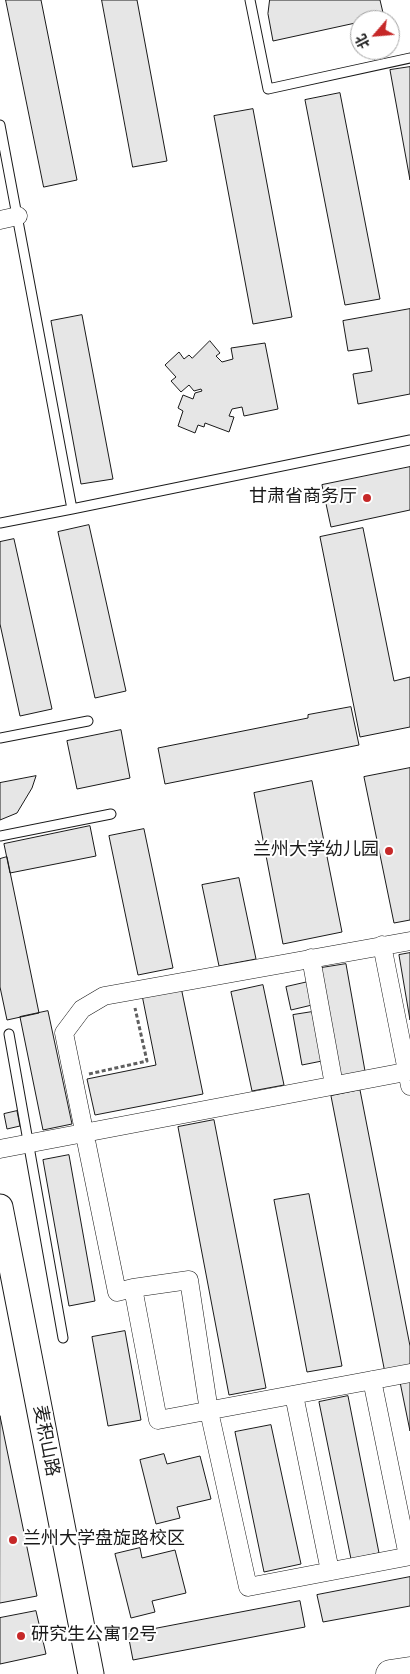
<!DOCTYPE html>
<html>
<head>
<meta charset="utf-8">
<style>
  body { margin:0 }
  #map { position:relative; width:410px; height:1674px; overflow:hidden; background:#fff; font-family:Jost,"Noto Sans SC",sans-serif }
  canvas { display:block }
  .north { position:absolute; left:350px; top:10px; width:50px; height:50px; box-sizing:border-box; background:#fff; border:1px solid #a3a3a3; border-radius:50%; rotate:243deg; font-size:14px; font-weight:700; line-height:20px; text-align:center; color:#1a1a1a }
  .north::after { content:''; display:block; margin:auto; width:18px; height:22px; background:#c62828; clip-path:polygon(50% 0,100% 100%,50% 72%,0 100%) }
</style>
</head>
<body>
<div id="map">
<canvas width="410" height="1674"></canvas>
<div class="north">北</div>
</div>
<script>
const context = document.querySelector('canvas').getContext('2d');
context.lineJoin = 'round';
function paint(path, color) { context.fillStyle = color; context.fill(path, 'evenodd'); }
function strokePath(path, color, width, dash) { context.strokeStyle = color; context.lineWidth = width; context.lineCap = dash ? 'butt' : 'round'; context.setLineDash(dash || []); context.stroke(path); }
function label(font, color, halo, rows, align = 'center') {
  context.font = font + ' Jost,"Noto Sans SC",sans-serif'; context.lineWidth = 4; context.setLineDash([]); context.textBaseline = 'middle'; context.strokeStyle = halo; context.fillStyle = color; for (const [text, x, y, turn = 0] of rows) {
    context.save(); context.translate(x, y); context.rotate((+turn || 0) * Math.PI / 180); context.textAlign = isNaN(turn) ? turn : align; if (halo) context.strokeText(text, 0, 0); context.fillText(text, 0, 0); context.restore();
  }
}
const building = new Path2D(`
  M6,0h35l36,180 -33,7z
  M102,0h35l30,161 -34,6z
  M270,0h110l4,17 -24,3v2l-87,19 -5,-27z
  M410,67v113l-20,-110z
  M340,93l40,206 -35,6 -40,-205z
  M253,109l39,208 -39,7 -39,-208z
  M410,309v85l-52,10 -5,-30 19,-3 -4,-23 -20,3 -5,-30z
  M82,315l31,164 -32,5 -30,-163z
  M210,341l10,12 -4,3 6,6 11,-3 -2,-11 34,-5 13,66 -34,7 -2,-9 -10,2 -3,7 5,1 -5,15 -24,-9 -1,4 -6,-2 -3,8 -17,-7 5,-15 -5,-3 5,-13 10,4 2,-6 7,-2 -1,-2 -7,2 -5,-6 -8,7 -10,-11 5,-4 -11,-12 14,-13 5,7 5,-4 3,3z
  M410,467v43l-79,17 -9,-42z
  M89,525l37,166 -31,7 -37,-166z
  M363,528l31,153 16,-4v50l-50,10 -40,-200z
  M14,539l38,170 -32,7 -20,-92v-82z
  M351,707l8,38 -194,39 -7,-36 150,-30v-3z
  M121,730l9,48 -53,11 -10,-48z
  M410,768v152l-16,3 -30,-146z
  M36,776l-4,12 -15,25 -17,7v-37z
  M312,781l30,151 -59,12 -29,-151z
  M90,826l6,30 -86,17 -6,-29z
  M144,829l29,139 -35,7 -29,-139z
  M7,857l32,156 -32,7 -7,-33v-128z
  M239,878l17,81 -37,7 -17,-81z
  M410,953v67l-11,-65z
  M346,964l19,107 -25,5 -19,-108z
  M308,982l4,23 -21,5 -5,-23z
  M263,985l21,100 -32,6 -21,-99z
  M181,987l22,107 -108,21 -8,-36 69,-14 -14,-70z
  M48,1011l24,113 -29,6 -23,-113z
  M312,1012l10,49 -20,4 -9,-50z
  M360,1090l50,256v23l-25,4 -54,-277z
  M17,1111l3,15 -13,3 -3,-15z
  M214,1120l52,268 -37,7 -51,-268z
  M69,1155l26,146 -26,5 -26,-146z
  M309,1194l33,172 -35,6 -33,-172z
  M125,1331l16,89 -33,6 -16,-89z
  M410,1380v51l-10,-49z
  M348,1396l31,157 -28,6 -32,-157z
  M0,1416l37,180 -37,7z
  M271,1425l30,139 -37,8 -29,-140z
  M164,1454l3,10 33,-8 11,43 -34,8 3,11 -24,6 -16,-64z
  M140,1548l2,10 33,-8 11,43 -34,8 3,11 -24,6 -16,-64z
  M410,1577v29l-87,16 -6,-27z
  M300,1601l5,26 -172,33 -5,-26z
  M36,1611l10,43 -46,10v-46z`);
paint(building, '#e6e6e6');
strokePath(building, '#1a1a1a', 1);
const lane = new Path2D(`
  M250,0l18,89 142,-31
  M0,125l72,384 338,-69
  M0,523l72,-14
  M0,738l88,-17
  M0,836l111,-22
  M9,1034l54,304`);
const street = new Path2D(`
  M0,220l18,-4
  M410,941l-306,55 -22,13 -18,24 53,259 16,-4 25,132 252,-47
  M382,945l28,141
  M311,958l23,127
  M0,1149l410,-78
  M133,1288l56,-8 20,131 39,176 162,-31
  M372,1380l36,176
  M294,1395l36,176`);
const secondary = new Path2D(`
  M0,1207l91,467`);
const primary = new Path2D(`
  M390,1674l20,-3`);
strokePath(lane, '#1a1a1a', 11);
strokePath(street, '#1a1a1a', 19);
strokePath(secondary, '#1a1a1a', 27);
strokePath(primary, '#1a1a1a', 29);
strokePath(new Path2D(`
  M89,1074l58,-13 -12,-53`), '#5f5f5f', 3, [4, 2.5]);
strokePath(lane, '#fff', 9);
strokePath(street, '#fff', 18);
strokePath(secondary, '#fff', 25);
strokePath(primary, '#fff', 28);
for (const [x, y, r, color] of [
  [367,498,5,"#c62828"],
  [389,851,5,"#c62828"],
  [13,1540,5,"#c62828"],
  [21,1636,5,"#c62828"]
]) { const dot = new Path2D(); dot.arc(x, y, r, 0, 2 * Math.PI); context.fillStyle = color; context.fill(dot); strokePath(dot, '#fff', 2); }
label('18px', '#1a1a1a', '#fff', [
  ["甘肃省商务厅",357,498],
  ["兰州大学幼儿园",379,851],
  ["兰州大学盘旋路校区",23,1540,"left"],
  ["研究生公寓12号",31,1636,"left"]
], 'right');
label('18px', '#1a1a1a', '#fff', [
  ["麦积山路",45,1441,79]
]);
</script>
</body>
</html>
